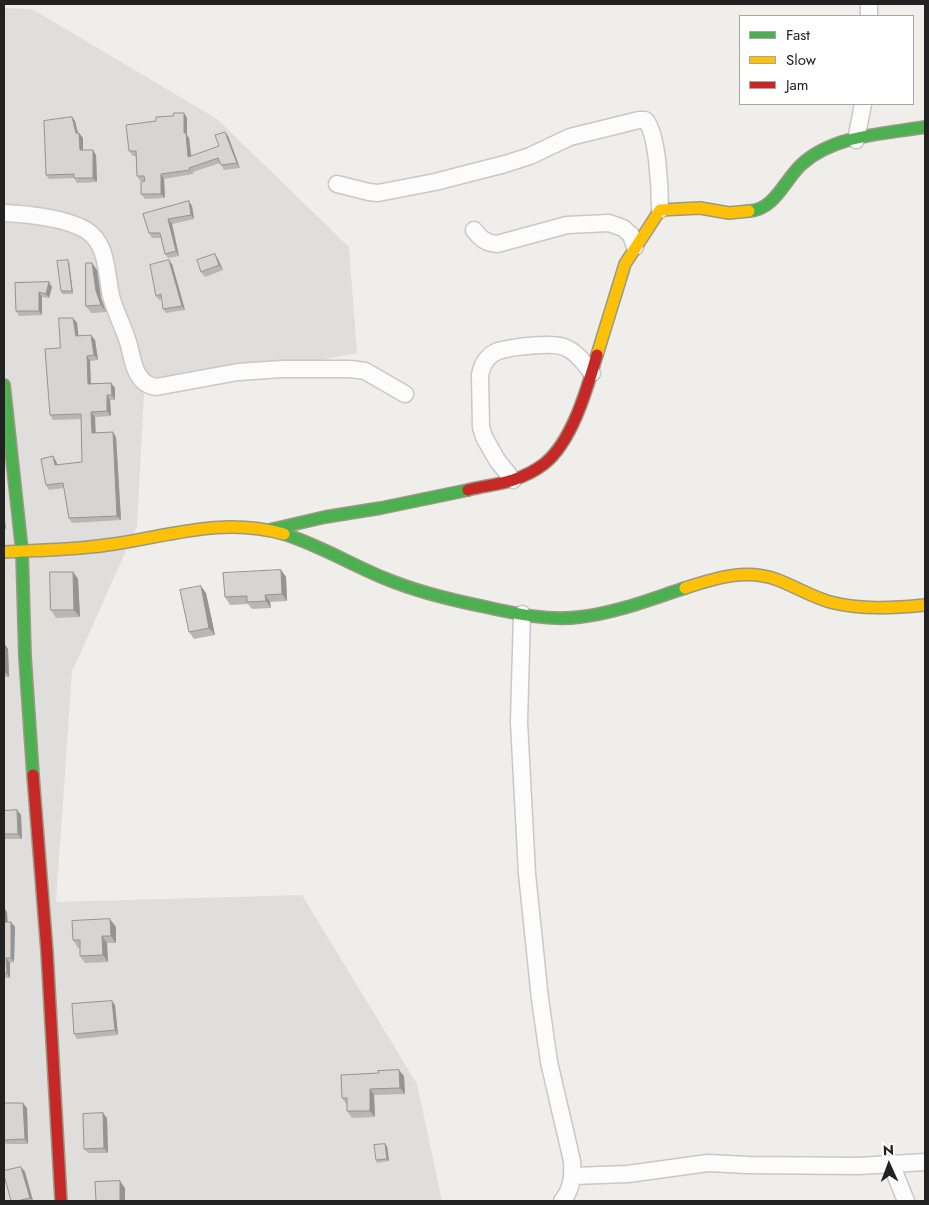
<!DOCTYPE html>
<html>
<head>
<meta charset="utf-8">
<style>
  body { margin:0 }
  #map { position:relative; width:929px; height:1205px; overflow:hidden; background:#f0eeeb; font-family:Jost,sans-serif }
  canvas { display:block }
  .frame { position:absolute; inset:0; border:5px solid #222; pointer-events:none }
  .legend { position:absolute; left:739px; top:15px; width:175px; height:90px; box-sizing:border-box; background:#fff; border:1px solid #a7a7a7; margin:0; padding:6px 9px; list-style:none; font-size:15px; color:#222 }
  .legend li { display:flex; align-items:center; gap:10px; height:25px }
  .legend b { width:25px; border:1px solid #a7a7a7 }
  .north { position:absolute; left:864px; top:1140px; width:50px; height:50px; -webkit-text-stroke:4px #fff; paint-order:stroke; rotate:358deg; font-size:14px; font-weight:700; line-height:20px; text-align:center; color:#222 }
  .north::after { content:''; display:block; margin:auto; width:18px; height:22px; background:#222; clip-path:polygon(50% 0,100% 100%,50% 72%,0 100%) }
</style>
</head>
<body>
<div id="map">
<canvas width="929" height="1205"></canvas>
<div class="frame"></div>
<ul class="legend">
<li><b style="height:6px;background:#4caf50"></b>Fast</li>
<li><b style="height:6px;background:#ffc107"></b>Slow</li>
<li><b style="height:6px;background:#c62828"></b>Jam</li>
</ul>
<div class="north">N</div>
</div>
<script>
const context = document.querySelector('canvas').getContext('2d');
context.lineJoin = 'round';
function paint(path, color) { context.fillStyle = color; context.fill(path, 'evenodd'); }
function strokePath(path, color, width, dash) { context.strokeStyle = color; context.lineWidth = width; context.lineCap = dash ? 'butt' : 'round'; context.setLineDash(dash || []); context.stroke(path); }
paint(new Path2D(`
  M4,8l28,1 185,110 132,128 8,106 -213,41 -7,132 -65,146 -16,230 246,-7 115,189 25,117h-438z`), '#dfdedc');
const street = new Path2D(`
  M869,4v12
  M856,140l7,-36
  M337,184l32,8 9,1 57,-11 70,-18 25,-8 40,-19 69,-17h6c13,12 15,72 15,90
  M4,213c23,1 62,5 82,17 22,14 20,43 25,66 4,15 11,28 16,43 5,13 5,31 16,42 4,4 8,5 13,6l82,-15 45,-3h67l15,2 40,23
  M474,230c7,9 12,13 23,14l70,-19 42,-2 14,5 8,7 4,12
  M513,480l-16,-20 -13,-23 -3,-10 -1,-52c2,-11 8,-20 18,-24 13,-4 54,-9 66,-4 12,4 21,17 28,26
  M522,614l-3,108 8,152 13,125 9,63 23,99c1,16 0,28 -10,40
  M891,1164l15,37
  M573,1176l55,-2 80,-11 40,2 111,1 66,-4`);
const fast = new Path2D(`
  M749,211c26,-1 36,-32 53,-47 32,-29 82,-30 123,-37
  M4,385l18,166 3,106 8,118
  M269,530l56,-13 56,-9 87,-18
  M284,534c35,11 66,30 100,44 33,14 67,22 102,29 31,7 62,14 94,10 36,-4 71,-18 105,-29`);
const slow = new Path2D(`
  M597,355l28,-91 35,-54 40,-2 29,5 20,-2
  M4,552c37,-2 74,-2 110,-8 59,-9 110,-27 170,-10
  M685,588c31,-10 61,-20 93,-8 18,7 34,17 52,22 31,8 64,6 95,3`);
const jam = new Path2D(`
  M468,490c14,-4 31,-5 45,-10 9,-3 23,-10 31,-16 28,-22 43,-75 53,-109
  M33,775l14,177 14,249`);
strokePath(street, '#c9c8c7', 19);
strokePath(fast, '#999a82', 14);
strokePath(slow, '#999a82', 14);
strokePath(jam, '#999a82', 14);
strokePath(street, '#fdfcfc', 16);
strokePath(fast, '#4caf50', 11);
strokePath(slow, '#ffc107', 11);
strokePath(jam, '#c62828', 11);
paint(new Path2D(`
  M173,116l14,2v17l2,3 2,18 28,-10 9,-10 12,32 -16,2 -4,-7 -27,9v2l-29,5 1,19 -20,1 -4,-5 4,-13h-5l-3,-5 -1,-20h-3l-4,-5 27,-30z
  M72,117l3,4 3,12h1l4,5v12l13,5 1,27 -20,1 -3,-5 -25,1 -3,-4z
  M192,206l2,13 -22,5 7,32 -11,2 -3,-4 -4,-16h-9l-3,-5 -6,-19z
  M218,259l5,11 -18,7 -4,-5z
  M69,262l4,32h-11l-1,-3z
  M172,264l13,46 -19,3 -3,-4 -1,-10 -3,1 -3,-4z
  M97,270l4,28 5,14 -15,1 -5,-7z
  M15,283l37,4 -3,11 -7,-1v18l-23,1 -3,-5z
  M73,318l4,5 1,13 17,4 3,20 -8,1 1,22h20l4,5v12h-5l1,16 -16,1v16l21,4 5,83 -49,3 -3,-5 -5,-30 -15,2 -3,-5 10,-24 1,4 25,-3 -1,-43 -28,1 -3,-5 10,-67z
  M281,570l5,7 1,24 -17,1 1,6 -19,1 -4,-5 -18,1 -5,-8z
  M73,572l5,7 2,38 -24,1 -5,-8z
  M206,593l9,42 -21,4 -5,-7z
  M4,643l4,6 1,28h-5z
  M17,810l4,5 1,24h-17l-1,-1v-27z
  M4,908l3,4v10l8,5 -1,35 -4,1v15h-6z
  M116,927v16h-9l1,19 -23,1 -5,-7v-8h-2l-5,-8z
  M115,1005l3,30 -41,4 -3,-5z
  M404,1076l1,18 -31,1 1,22 -23,1 -5,-7v-6l-5,-7z
  M4,1103l23,5 1,36h-22l-2,-3z
  M107,1118l1,35h-20l-4,-4z
  M387,1146l2,15 -12,2 -1,-3z
  M21,1167l4,5 8,29h-22z`), '#b9b6b5');
paint(new Path2D(`
  M184,113l3,5v17l2,3 3,24 -4,-5 -4,-24z
  M72,117l3,4 4,17 -3,-5z
  M225,132l3,4 12,32 -3,-5z
  M79,133l4,5v17l-3,-5z
  M93,150l3,5 1,27 -4,-4z
  M161,174l3,5 1,19 -4,-4z
  M189,201l3,5 2,13 -3,-4z
  M168,219l4,5 7,32 -3,-5z
  M215,254l3,5 5,11 -4,-5z
  M68,260l1,2 4,32 -1,-3z
  M169,260l3,4 13,46 -3,-4z
  M92,263l5,7 4,28 5,14 -5,-7 -5,-14z
  M49,282l3,5 -3,11 -3,-4z
  M39,292l3,5v18l-3,-4z
  M73,318l4,5 2,18 -3,-5z
  M91,335l4,5 3,20 -4,-5z
  M87,356l3,5 1,28 -3,-5z
  M111,383l4,5v12l-3,-5z
  M107,395l3,5 1,16 -4,-5z
  M91,412l4,5 1,21 -4,-5z
  M113,432l3,5 5,83 -4,-4z
  M53,456l3,5 3,9 -4,-5z
  M4,508v1l2,21 -2,-4z
  M281,570l5,7 1,24 -5,-7z
  M73,572l5,7 2,38 -6,-7z
  M201,586l5,7 9,42 -6,-7z
  M265,595l5,7 1,6 -5,-7z
  M4,643l4,6 1,28 -4,-5z
  M17,810l4,5 1,24 -4,-5z
  M4,908l3,4 1,15 -4,-5z
  M110,919l6,8v16l-5,-7z
  M11,922l4,5 -1,35 -3,-4z
  M102,936l5,7 1,19 -5,-7z
  M6,958l4,5v15l-3,-5z
  M112,1001l3,4 3,30 -3,-5z
  M399,1070l5,6 1,18 -5,-6z
  M370,1089l4,6 1,22 -5,-6z
  M23,1103l4,5 1,36 -3,-5z
  M103,1113l4,5 1,35 -4,-5z
  M385,1144l2,2 2,15 -2,-2z
  M21,1167l4,5 8,29 -3,-3z
  M120,1181l5,7v13h-5z`), '#969493');
const building = new Path2D(`
  M174,113h10v20h2l2,24 31,-11 -4,-11 10,-3 12,31 -16,2 -3,-7 -29,10 1,2 -29,4v20h-20v-12l4,-1 -1,-5h-7l-1,-25h-7l-3,-26 30,-4v-4l17,-1z
  M72,117l4,16h3l1,17h13v28h-19v-4l-28,1 -2,-54z
  M189,201l2,14 -23,4 8,32 -11,3 -5,-21h-11l-6,-19z
  M215,254l4,11 -18,7 -4,-12z
  M68,260l4,31h-11l-4,-30z
  M169,260l13,46 -19,3 -2,-15 -5,2 -6,-31z
  M86,263h6l4,28 5,14 -15,1z
  M49,282l-3,12 -7,-2v19h-23l-1,-28z
  M59,318h14l3,18 15,-1 3,20 -7,1 1,28 23,-1 1,12h-5v16l-16,1 1,21 21,-1 4,84 -48,2 -6,-35 -17,2 -5,-26 12,-3 2,9 27,-3 -1,-48 -31,1 -5,-66 15,-1z
  M281,570l1,24 -17,1 1,6 -19,1v-6l-22,1 -2,-24z
  M50,572h23l1,38h-23z
  M201,586l8,42 -20,4 -9,-42z
  M4,643l1,29h-1z
  M17,810l1,24h-14v-23z
  M4,912v10h7v36h-5l1,15h-3z
  M110,919l1,17h-9l1,19 -23,1v-16h-7l-1,-19z
  M112,1001l3,29 -41,4 -2,-30z
  M399,1070l1,18 -30,1v22h-23v-13h-5l-1,-23 38,-2 -1,-2z
  M4,1103h19l2,36 -21,1z
  M103,1113l1,35 -20,1 -1,-35z
  M385,1144l2,15 -11,1 -2,-15z
  M21,1167l9,31 -13,3h-6l-7,-26v-4z
  M120,1181v20h-24l-1,-19z`);
paint(building, '#d7d4d2');
strokePath(building, '#969493', 1);
</script>
</body>
</html>
